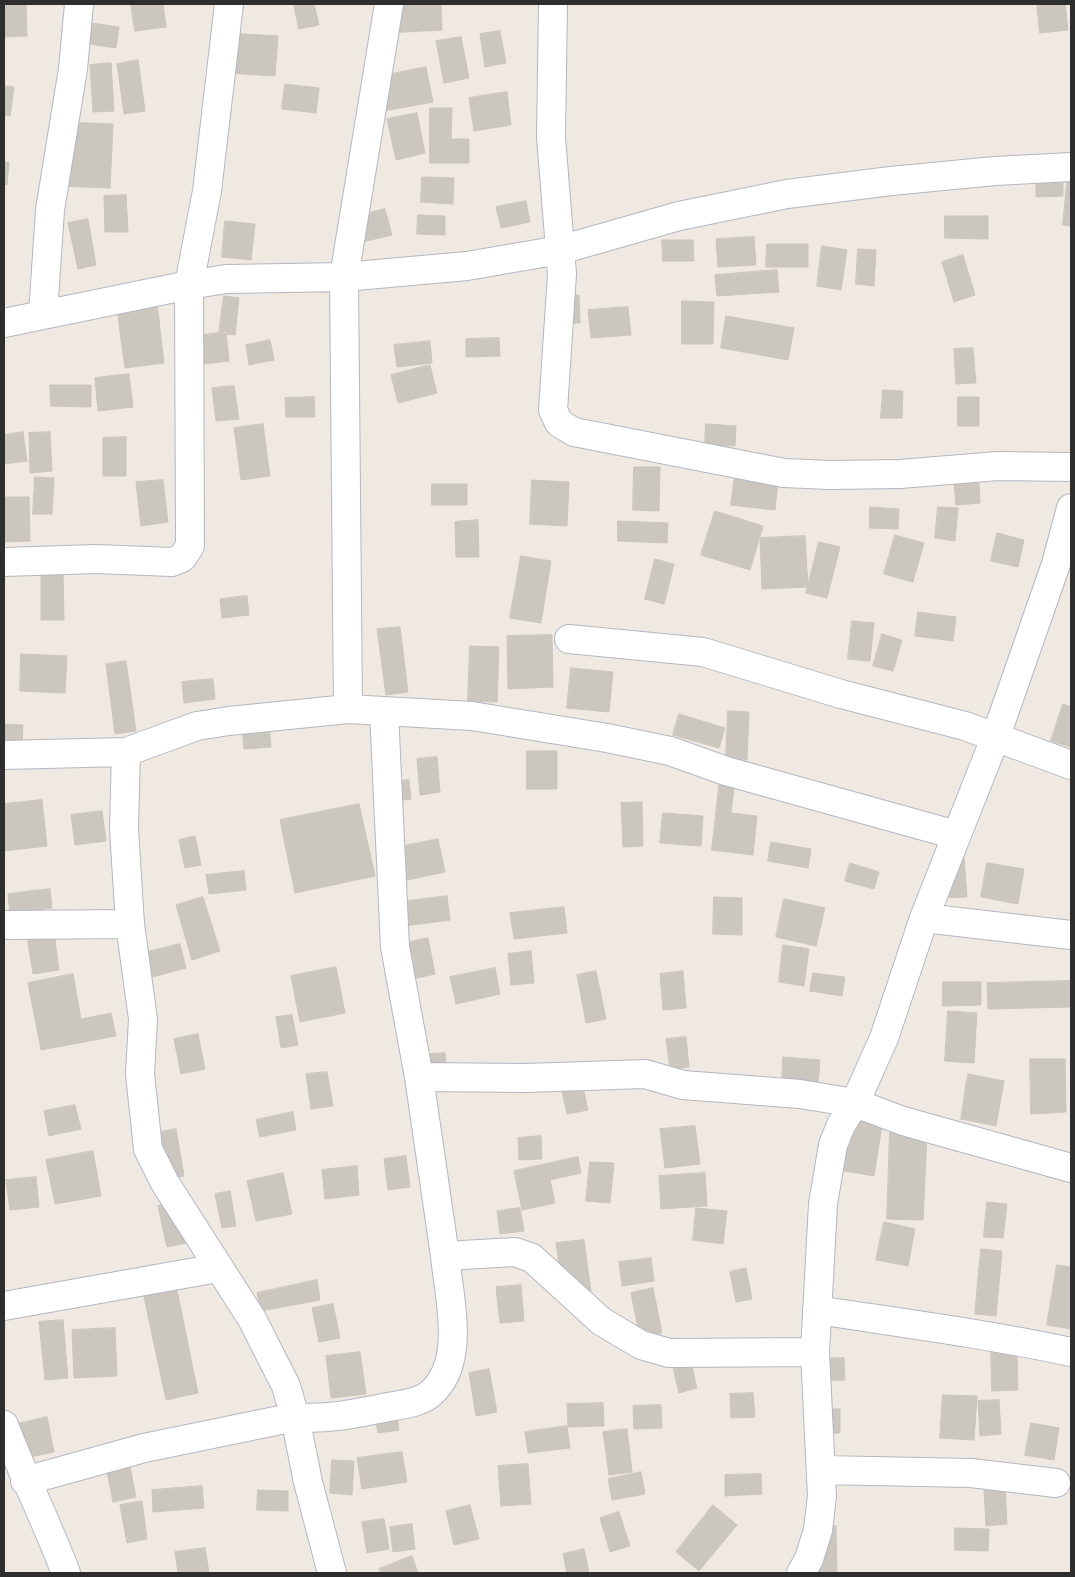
<!DOCTYPE html>
<html>
<head>
<meta charset="utf-8">
<style>
  body { margin:0 }
  #map { position:relative; width:1075px; height:1577px; overflow:hidden; background:#efe9e1; font-family:"Fira Sans Condensed",sans-serif }
  canvas { display:block }
  .frame { position:absolute; inset:0; border:5px solid #2e2e2e; pointer-events:none }
</style>
</head>
<body>
<div id="map">
<canvas width="1075" height="1577"></canvas>
<div class="frame"></div>
</div>
<script>
const context = document.querySelector('canvas').getContext('2d');
context.lineJoin = 'round';
function paint(path, color) { context.fillStyle = color; context.fill(path, 'evenodd'); }
function strokePath(path, color, width, dash) { context.strokeStyle = color; context.lineWidth = width; context.lineCap = dash ? 'butt' : 'round'; context.setLineDash(dash || []); context.stroke(path); }
const building = new Path2D(`
  M26,4l1,32 -23,1v-32z
  M131,4h32l3,23 -31,4z
  M294,4h20l5,21 -20,4z
  M384,4h57l1,26 -56,3z
  M1037,4h28l3,26 -28,3z
  M92,23l27,4 -3,21 -27,-4z
  M500,31l6,32 -21,4 -5,-33z
  M229,33l49,3 -3,40 -49,-3z
  M461,37l8,41 -25,5 -8,-42z
  M138,60l7,51 -21,3 -7,-50z
  M111,63l3,48 -21,1 -3,-47z
  M426,67l7,35 -60,11 -6,-34z
  M285,84l34,4 -3,25 -34,-4z
  M4,86l10,1 -4,29 -6,-1z
  M507,92l4,33 -37,6 -5,-33z
  M430,108h22l-1,31h18v24h-39z
  M417,113l8,40 -29,7 -9,-41z
  M64,122l49,2 -3,64 -49,-2z
  M4,162h5l-2,23 -3,-1z
  M1063,171v25l-27,1v-25z
  M1068,173l3,1v52l-8,-1z
  M422,177l32,1 -1,26 -32,-2z
  M126,195l2,37h-23l-1,-36z
  M526,201l4,21 -29,6 -5,-21z
  M385,209l7,26 -34,8 -7,-26z
  M418,215l27,1v19l-28,-1z
  M945,216h43v23l-43,-1z
  M88,219l8,46 -18,4 -10,-46z
  M225,221l30,3 -4,36 -29,-3z
  M754,237l2,28 -38,2 -2,-28z
  M662,240h31l1,21h-31z
  M767,244h41v23h-42z
  M822,246l25,4 -6,40 -24,-4z
  M858,249l18,1 -2,36 -18,-2z
  M963,255l12,40 -21,7 -12,-40z
  M777,270l2,22 -62,4 -2,-21z
  M560,295h19l1,28h-19z
  M224,296l15,2 -4,37 -16,-2z
  M682,301l32,1 -1,42h-31z
  M157,303l7,60 -39,5 -8,-59z
  M628,307l3,28 -40,3 -3,-28z
  M726,316l68,12 -6,32 -67,-12z
  M226,332l3,29 -44,5 -3,-28z
  M499,338l1,18 -34,1v-18z
  M270,340l4,20 -25,5 -3,-20z
  M430,341l2,22 -35,4 -3,-22z
  M973,348l3,35 -20,1 -2,-35z
  M430,365l7,28 -39,10 -7,-28z
  M129,374l4,33 -35,4 -3,-33z
  M50,385h41v22l-40,-1z
  M234,386l5,33 -23,2 -4,-33z
  M883,390l20,1 -1,27h-21z
  M314,397l1,20h-29l-1,-19z
  M958,397h21v29h-21z
  M263,424l7,52 -29,4 -7,-52z
  M706,424l30,2 -1,20 -30,-1z
  M23,432l4,29 -23,3v-29z
  M50,432l2,39 -22,2 -1,-40z
  M126,437v39h-23v-38z
  M634,467h26l-1,44 -26,-1z
  M736,467l43,5 -4,38 -44,-5z
  M978,467l2,36 -24,2 -3,-36z
  M35,477l19,1 -2,36h-19z
  M163,480l5,42 -27,4 -5,-44z
  M532,480l37,2 -2,44 -37,-2z
  M432,484h35v21h-35z
  M4,497h25l1,44 -26,1z
  M870,507l29,2 -1,20 -28,-1z
  M938,507l20,1 -3,33 -20,-3z
  M715,511l48,15 -13,44 -49,-15z
  M478,520l1,37h-23l-1,-35z
  M618,521l50,2 -1,20 -49,-2z
  M997,533l27,7 -6,27 -27,-6z
  M895,535l29,8 -11,39 -29,-8z
  M805,536l3,51 -46,2 -2,-51z
  M819,542l21,5 -13,51 -21,-5z
  M521,556l30,5 -10,62 -31,-5z
  M655,559l19,5 -10,40 -19,-5z
  M63,573l1,47h-23v-46z
  M247,596l2,19 -27,3 -2,-19z
  M918,612l38,5 -3,24 -38,-5z
  M852,621l22,2 -4,38 -22,-2z
  M400,627l8,65 -22,3 -9,-66z
  M882,634l20,6 -9,31 -20,-5z
  M552,635l1,52 -45,2 -1,-53z
  M470,646l29,1 -2,55 -29,-1z
  M21,654l46,2 -2,37 -45,-2z
  M126,661l10,70 -21,3 -9,-70z
  M571,668l42,4 -4,40 -42,-4z
  M213,679l2,20 -31,4 -2,-21z
  M1063,704l8,3v40l-20,-6z
  M728,711l21,1 -2,48 -21,-1z
  M679,714l46,14 -6,20 -46,-13z
  M4,724l19,1 -1,19 -18,-1z
  M269,724l2,23 -27,2 -2,-23z
  M527,751h30v38h-30z
  M437,757l3,35 -20,3 -3,-36z
  M720,778l15,2 -4,33 26,3 -4,39 -41,-5z
  M409,780l2,19 -32,4 -2,-20z
  M42,800l5,46 -43,5v-47z
  M642,802l1,44 -20,1 -2,-44z
  M359,804l16,72 -80,17 -15,-73z
  M102,811l4,30 -31,4 -4,-30z
  M663,813l40,3 -2,30 -41,-3z
  M195,836l6,29 -16,3 -6,-28z
  M438,839l7,33 -57,12 -8,-33z
  M771,842l40,7 -3,19 -40,-7z
  M964,857l3,40 -29,1 -3,-39z
  M850,863l29,9 -5,17 -29,-8z
  M987,863l37,6 -6,35 -37,-7z
  M244,871l2,19 -37,4 -3,-19z
  M50,889l2,19 -42,6 -2,-20z
  M447,896l3,24 -46,6 -3,-24z
  M203,897l17,54 -28,9 -16,-55z
  M714,897l28,1v37l-29,-1z
  M784,899l41,9 -9,38 -40,-9z
  M564,907l3,26 -53,6 -4,-26z
  M54,932l5,38 -26,4 -6,-38z
  M428,938l7,36 -32,7 -7,-36z
  M180,944l6,24 -41,11 -6,-25z
  M783,945l26,4 -5,37 -25,-4z
  M531,951l3,32 -23,2 -3,-31z
  M336,967l9,46 -45,9 -9,-46z
  M495,968l5,26 -44,10 -6,-27z
  M596,971l10,48 -20,4 -9,-48z
  M683,971l3,37 -23,2 -3,-36z
  M813,973l32,4 -3,19 -32,-5z
  M73,974l8,45 30,-6 5,23 -75,14 -13,-67z
  M1070,981l1,26 -83,2 -1,-26z
  M943,982h38v23l-38,1z
  M948,1011l29,2 -3,50 -29,-2z
  M292,1015l6,30 -17,3 -5,-31z
  M198,1034l7,35 -24,5 -7,-35z
  M686,1037l3,30 -19,2 -4,-30z
  M445,1053l2,21 -36,-19z
  M783,1057l37,3 -2,25 -36,-2z
  M1030,1059h35l1,53 -35,2z
  M327,1072l6,34 -22,3 -5,-35z
  M968,1074l36,7 -8,45 -35,-7z
  M581,1078l7,32 -21,4 -7,-32z
  M75,1105l6,24 -32,7 -5,-25z
  M293,1112l3,18 -36,7 -4,-17z
  M842,1119l40,6 -8,51 -40,-7z
  M695,1126l5,38 -35,4 -5,-39z
  M176,1129l8,47 -28,5 -8,-47z
  M890,1132l37,2 -4,86 -36,-1z
  M541,1136l1,23 -23,1 -1,-22z
  M93,1151l8,45 -46,8 -9,-44z
  M406,1156l4,31 -22,3 -4,-31z
  M578,1157l3,16 -31,7 5,23 -33,7 -8,-39z
  M590,1162l24,1 -4,40 -24,-2z
  M357,1166l2,29 -34,4 -3,-29z
  M283,1173l9,41 -36,7 -9,-40z
  M705,1173l2,33 -46,3 -2,-33z
  M36,1177l3,30 -29,3 -4,-30z
  M230,1191l6,35 -14,2 -7,-34z
  M190,1199l9,41 -32,7 -9,-41z
  M987,1202l20,2 -4,34 -19,-1z
  M520,1208l4,23 -24,3 -3,-23z
  M696,1208l31,3 -4,33 -30,-4z
  M884,1222l31,7 -7,37 -32,-6z
  M584,1240l7,51 -28,4 -7,-52z
  M981,1249l21,2 -6,65 -21,-2z
  M651,1258l3,23 -32,5 -3,-24z
  M1057,1265l14,2v62l-24,-4z
  M746,1268l6,31 -16,3 -6,-30z
  M317,1280l3,20 -59,11 -4,-18z
  M176,1285l22,108 -32,7 -23,-108z
  M521,1285l3,36 -24,2 -4,-36z
  M653,1288l9,45 -22,5 -9,-45z
  M333,1304l7,34 -21,4 -7,-34z
  M63,1320l5,58 -23,2 -6,-58z
  M115,1328l2,48 -43,2 -2,-48z
  M991,1346h26l1,44 -26,1z
  M360,1352l6,42 -35,4 -5,-42z
  M844,1358l1,22 -26,1 -1,-22z
  M690,1359l7,29 -18,5 -7,-30z
  M489,1369l8,43 -21,4 -7,-43z
  M753,1393l2,24 -24,1 -1,-24z
  M943,1395l34,1 -3,44 -34,-2z
  M999,1400l2,34 -21,2 -2,-35z
  M603,1403l1,23 -36,1 -1,-23z
  M395,1405l4,25 -21,3 -4,-25z
  M661,1405l1,23 -28,1 -1,-23z
  M814,1409h26v24h-26z
  M47,1417l7,35 -34,7 -7,-34z
  M1031,1423l28,5 -5,32 -29,-5z
  M567,1426l3,22 -42,5 -3,-21z
  M627,1429l5,43 -23,3 -6,-43z
  M126,1446l10,51 -23,5 -10,-51z
  M402,1452l5,30 -45,7 -5,-31z
  M332,1460l22,1 -2,34 -22,-2z
  M528,1464l3,40 -30,2 -3,-40z
  M641,1472l4,22 -33,6 -4,-21z
  M761,1474l1,20 -37,2v-21z
  M202,1486l2,22 -51,4 -1,-22z
  M1005,1488l2,36 -21,2 -2,-37z
  M258,1490l30,1v20l-31,-1z
  M142,1501l5,38 -20,4 -7,-38z
  M470,1505l9,34 -25,6 -8,-34z
  M713,1505l24,20 -38,46 -23,-19z
  M619,1512l11,34 -20,6 -10,-34z
  M384,1519l5,30 -22,4 -5,-31z
  M412,1524l3,25 -22,3 -3,-25z
  M836,1526l1,47h-25v-46z
  M955,1528l34,1 -1,22 -33,-1z
  M205,1548l4,25h-31l-3,-21z
  M584,1549l5,24h-22l-4,-19z
  M412,1556l6,17h-37l-2,-4z`);
paint(building, '#cbc7bf');
strokePath(building, '#cbc5ba', 1);
const minor = new Path2D(`
  M553,4l-2,133 11,137 -9,136 6,13 15,9 210,41 46,2 70,-1 98,-8 73,1
  M43,314l7,-104 23,-141 6,-65
  M4,323l185,-38 37,-6 118,-2 123,-11 93,-16 119,-34 108,-22 104,-13 104,-10 76,-4
  M4,562l92,-3 76,3 10,-4 8,-12 -1,-261 18,-94 22,-187
  M569,639l134,13 138,42 124,32 106,39
  M348,709l-4,-432 45,-273
  M384,712l11,235 24,130 26,179 70,-4 17,6 69,63 40,24 28,8 146,-1
  M4,755l122,-3
  M924,918l147,17
  M4,925l126,-1
  M419,1077l107,1 119,-4 38,11 117,9 55,9 48,18 168,47
  M4,1306l214,-38
  M817,1310c85,13 170,24 254,42
  M4,1425c19,50 43,98 62,148
  M822,1470l149,3 85,10
  M25,1481l119,-33 151,-31c30,3 59,-3 88,-9 14,-3 35,-4 47,-14 37,-31 19,-96 15,-138
  M332,1573l-24,-91 -13,-65 -9,-31 -34,-67 -87,-136 -17,-34 -8,-75 3,-55 -13,-95 -6,-95 2,-77 71,-26 32,-5 119,-12 124,7 135,22 63,13 56,20 230,64
  M801,1573l8,-14 9,-29 4,-34 -7,-144 8,-148 10,-59 8,-20 14,-22 29,-65 40,-120 72,-182 60,-172 15,-56`);
strokePath(minor, '#b4b7c1', 30);
strokePath(minor, '#fff', 28);
</script>
</body>
</html>
